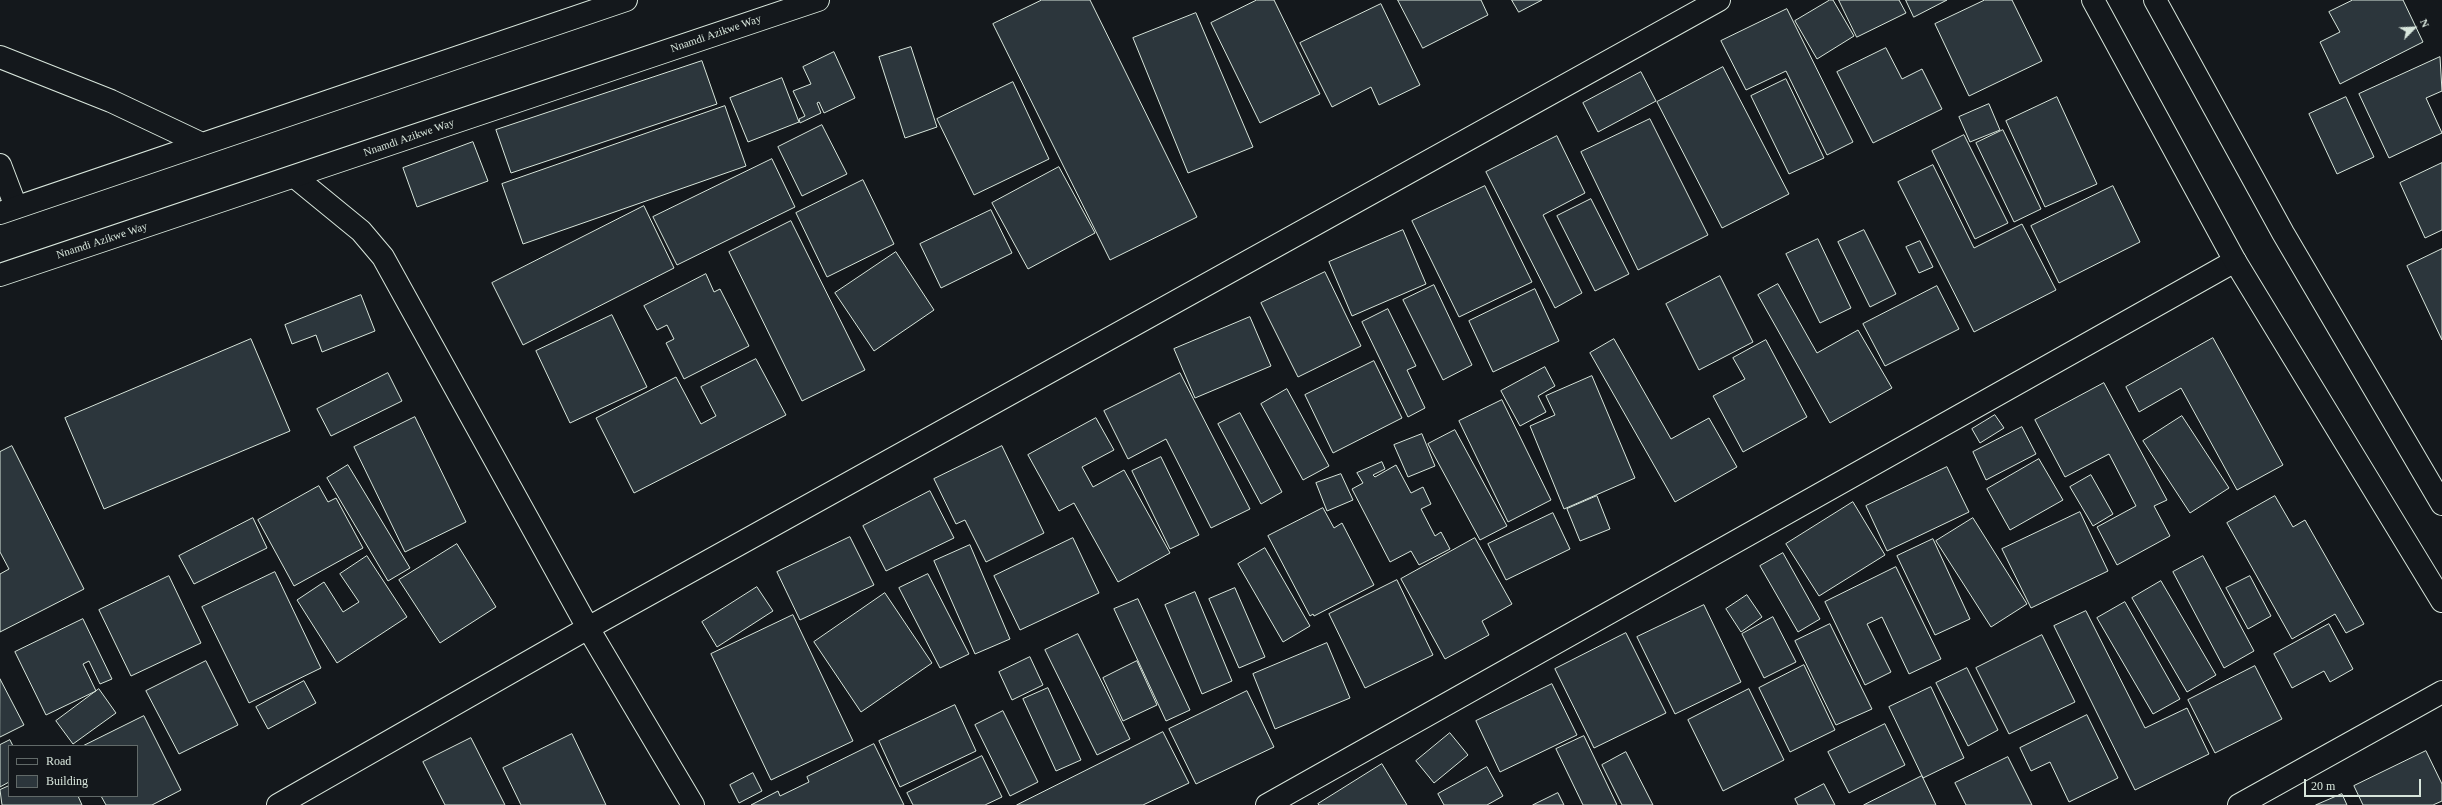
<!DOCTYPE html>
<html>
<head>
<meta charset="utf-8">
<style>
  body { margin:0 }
  #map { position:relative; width:2442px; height:805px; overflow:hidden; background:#14181c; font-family:Georgia,serif }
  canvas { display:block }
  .legend { position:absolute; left:8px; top:745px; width:130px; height:52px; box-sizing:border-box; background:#14181c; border:1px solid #626a69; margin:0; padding:5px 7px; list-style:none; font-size:12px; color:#d8e6dc }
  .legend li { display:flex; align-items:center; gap:8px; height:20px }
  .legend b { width:20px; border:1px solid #626a69 }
  .north { position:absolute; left:2394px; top:8px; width:40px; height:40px; -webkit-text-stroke:3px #14181c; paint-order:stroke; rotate:66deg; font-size:11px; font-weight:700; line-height:16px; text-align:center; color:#d8e6dc }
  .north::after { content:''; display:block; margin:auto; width:14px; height:18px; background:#d8e6dc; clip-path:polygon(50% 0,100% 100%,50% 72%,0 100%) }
  .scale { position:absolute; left:2304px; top:779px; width:117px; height:18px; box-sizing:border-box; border:2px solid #d8e6dc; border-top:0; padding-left:5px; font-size:12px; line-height:14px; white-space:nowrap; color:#d8e6dc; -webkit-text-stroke:3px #14181c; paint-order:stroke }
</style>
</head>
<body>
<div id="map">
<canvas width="2442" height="805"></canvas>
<ul class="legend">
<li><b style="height:5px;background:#14181c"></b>Road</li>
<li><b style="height:11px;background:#2c363c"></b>Building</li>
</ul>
<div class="north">N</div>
<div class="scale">20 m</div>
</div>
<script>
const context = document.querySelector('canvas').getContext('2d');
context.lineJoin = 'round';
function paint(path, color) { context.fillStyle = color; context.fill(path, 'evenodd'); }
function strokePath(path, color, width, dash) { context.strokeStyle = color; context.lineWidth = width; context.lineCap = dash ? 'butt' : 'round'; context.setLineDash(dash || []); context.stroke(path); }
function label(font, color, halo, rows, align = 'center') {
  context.font = font + ' Georgia,serif'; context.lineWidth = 3; context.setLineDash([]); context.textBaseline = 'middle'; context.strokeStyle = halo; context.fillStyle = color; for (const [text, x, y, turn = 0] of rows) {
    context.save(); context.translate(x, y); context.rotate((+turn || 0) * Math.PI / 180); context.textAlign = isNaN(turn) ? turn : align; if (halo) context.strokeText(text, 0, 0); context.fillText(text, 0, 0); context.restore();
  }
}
const building = new Path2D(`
  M1042,0h48l107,217 -87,43 -117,-236z
  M1257,0h17l46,94 -60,29 -49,-100z
  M1398,0h83l7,15 -65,33z
  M1512,0h30l-23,12z
  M1830,0h3l21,36 -37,23 -22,-38z
  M1839,0h60l7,13 -49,24z
  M1906,0h41l-33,17z
  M1985,0h27l30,61 -73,35 -34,-72z
  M2353,0h50l20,42 -83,42 -20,-42 20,-10 -11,-20z
  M1381,4l39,81 -41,20 -8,-18 -39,20 -32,-64z
  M1787,9l66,133 -26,13 -41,-84 -40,19 -25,-49z
  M1196,13l57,134 -65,26 -55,-135z
  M911,47l26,80 -32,11 -26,-81z
  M1886,48l16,31 20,-10 20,40 -69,34 -36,-71z
  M834,52l21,46 -31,15 -5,-11 -2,1 4,10 -21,10 -1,-4 6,-3 -12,-25 18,-7 -8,-17z
  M2440,57l2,34 -16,7 16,35 -53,25 -30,-64z
  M702,61l15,43 -206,69 -15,-43z
  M1723,67l66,127 -67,34 -65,-126z
  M1641,72l15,29 -58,31 -15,-29z
  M782,78l17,44 -51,20 -18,-44z
  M1786,79l38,79 -35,16 -38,-78z
  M1013,82l36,77 -75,36 -37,-76z
  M2057,97l40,87 -52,23 -39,-86z
  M2346,97l28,60 -37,17 -28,-60z
  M1989,104l11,26 -30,12 -11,-25z
  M725,106l21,60 -223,78 -21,-60z
  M1650,119l58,116 -70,35 -57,-118z
  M822,125l25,49 -45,22 -24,-49z
  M2003,130l38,79 -27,13 -38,-79z
  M1964,135l44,88 -33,16 -43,-88z
  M1557,136l28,57 -42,22 39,78 -27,15 -69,-136z
  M473,142l15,39 -71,26 -14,-39z
  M772,159l23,48 -118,58 -24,-48z
  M2442,163v67l-17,8 -25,-55z
  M1933,165l41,83 48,-24 34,66 -82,42 -76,-150z
  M1059,167l36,66 -67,36 -36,-66z
  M863,180l31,64 -67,33 -31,-64z
  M1485,186l47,96 -73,35 -47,-96z
  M2113,186l27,56 -81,41 -28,-57z
  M1591,199l38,75 -34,17 -38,-75z
  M644,206l30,62 -151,77 -31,-62z
  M991,210l21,43 -71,35 -21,-44z
  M791,221l74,149 -63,31 -73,-149z
  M1403,230l23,54 -74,32 -23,-54z
  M1864,230l32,64 -26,13 -32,-65z
  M1818,239l33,69 -31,15 -34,-69z
  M1920,241l13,26 -14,6 -13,-26z
  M2442,249v91l-35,-74z
  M896,252l38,58 -60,41 -39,-58z
  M1325,272l36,74 -63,31 -37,-74z
  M706,274l8,18 6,-3 29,57 -65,33 -18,-36 8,-4 -7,-14 -10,5 -13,-24z
  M1720,276l33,66 -54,28 -33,-66z
  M1778,284l39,69 41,-23 34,58 -62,35 -72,-128z
  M1434,285l38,80 -29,15 -40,-80z
  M1937,286l22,43 -74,37 -22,-42z
  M1535,289l24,52 -66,31 -24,-51z
  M361,295l14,36 -53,21 -6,-17 -24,9 -7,-19z
  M1388,309l28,57 -9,4 18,38 -17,9 -46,-95z
  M612,315l35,72 -77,36 -34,-72z
  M1250,317l21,49 -76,32 -21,-49z
  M2213,338l70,127 -46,25 -56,-102 -42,24 -13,-25z
  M251,339l39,92 -186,78 -39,-91z
  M1614,339l57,100 38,-21 28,49 -62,35 -85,-149z
  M1766,340l41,77 -64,35 -30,-56 32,-17 -12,-21z
  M756,359l30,56 -152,78 -38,-75 80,-41 25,47 15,-8 -15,-29z
  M1374,361l28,57 -69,35 -28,-58z
  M1545,367l10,19 -17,10 8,16 -26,14 -19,-35z
  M388,373l14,28 -71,35 -14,-27z
  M1180,373l70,136 -39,19 -45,-89 -38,20 -24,-48z
  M1592,376l43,102 -71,31 -34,-83 25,-11 -9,-19z
  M2104,383l63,117 -13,6 16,30 -53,29 -20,-38 39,-21 -27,-52 -44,23 -30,-57z
  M1287,389l42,77 -26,14 -42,-76z
  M1502,400l49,100 -43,22 -49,-101z
  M1240,413l42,79 -21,12 -43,-80z
  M1995,415l9,13 -24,15 -8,-14z
  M2182,416l47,72 -39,25 -47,-72z
  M415,417l51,105 -61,30 -51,-105z
  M1096,418l18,32 -32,17 11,20 31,-17 46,83 -52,29 -44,-79 -15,8 -31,-56z
  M2022,427l14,27 -50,26 -13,-28z
  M1455,430l52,96 -27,14 -52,-96z
  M1422,434l13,32 -27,11 -14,-32z
  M12,446l72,143 -84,43v-58l9,-5 -9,-17v-100z
  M1002,446l42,87 -58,29 -21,-42 -9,4 -22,-45z
  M1161,457l38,78 -29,14 -38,-78z
  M2039,459l24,41 -53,30 -23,-41z
  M1382,462l3,7 -12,6 2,2 21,-12 15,28 12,-6 8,17 -10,5 14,27 6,-4 9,17 -31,16 -8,-14 -21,11 -38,-73 11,-6 -6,-10z
  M348,465l62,103 -22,13 -61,-103z
  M1947,467l22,45 -82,39 -21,-45z
  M1341,474l12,26 -26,11 -11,-28z
  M2091,475l22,39 -20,12 -23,-39z
  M319,486l9,16 8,-4 27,50 -69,38 -36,-66z
  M930,491l24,47 -68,33 -23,-45z
  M1597,496l13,33 -30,12 -13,-32z
  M2275,496l18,31 12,-7 59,104 -18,9 -11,-19 -43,25 -65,-116z
  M1853,502l32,53 -66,41 -33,-52z
  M1323,508l11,20 8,-5 32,62 -60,31 -1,-2 -3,2 -42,-80z
  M2080,512l28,59 -77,37 -29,-59z
  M1553,513l17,36 -64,31 -18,-36z
  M253,518l14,30 -73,36 -15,-28z
  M1973,518l54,86 -36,23 -55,-86z
  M850,537l24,48 -74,35 -23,-48z
  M1073,538l26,55 -79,37 -26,-54z
  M1475,538l37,66 -30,17 7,14 -44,24 -44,-80z
  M1933,539l37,80 -35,16 -38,-79z
  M457,544l39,63 -56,36 -41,-63z
  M970,545l40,94 -35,15 -41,-93z
  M1265,548l45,78 -27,16 -45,-78z
  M1783,553l37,66 -22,13 -38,-66z
  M367,556l40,61 -70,46 -40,-63 27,-18 19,30 16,-10 -19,-28z
  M2203,556l51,95 -30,17 -51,-96z
  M1896,567l45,92 -32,15 -27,-57 -15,7 24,48 -26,13 -40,-83z
  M275,572l46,96 -72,35 -47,-96z
  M928,574l41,80 -29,14 -41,-80z
  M169,576l32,67 -70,33 -32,-66z
  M2250,576l21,40 -23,13 -22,-41z
  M1397,580l36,75 -68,33 -36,-74z
  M2161,581l55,94 -29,17 -55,-94z
  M757,587l16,24 -56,36 -15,-25z
  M1235,588l30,69 -26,11 -30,-69z
  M1195,592l37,89 -30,13 -37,-89z
  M885,593l47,70 -71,49 -47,-70z
  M1747,595l15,22 -21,15 -15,-23z
  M1138,599l52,111 -24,11 -52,-112z
  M2125,602l55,97 -27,15 -56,-96z
  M1704,605l37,77 -66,32 -38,-77z
  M2086,611l59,117 42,-20 22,46 -74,36 -81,-164z
  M793,615l60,126 -82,39 -60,-126z
  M1773,617l23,45 -32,16 -22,-44z
  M83,619l29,60 -12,5 -11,-23 -6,3 13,27 -50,24 -31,-63z
  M1830,624l42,85 -36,16 -41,-84z
  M2329,624l24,45 -23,13 -6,-11 -32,17 -18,-34z
  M1626,633l40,80 -72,35 -39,-79z
  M1078,634l52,105 -33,16 -52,-105z
  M2042,635l33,67 -66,32 -33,-66z
  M1327,643l23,55 -75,31 -22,-55z
  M1030,657l13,28 -31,15 -13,-28z
  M206,661l32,64 -59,29 -33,-63z
  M1137,661l20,44 -34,16 -20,-43z
  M1804,665l31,65 -45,22 -31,-64z
  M2255,666l27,53 -67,34 -27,-53z
  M1967,668l31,62 -30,16 -32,-63z
  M0,679l24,46 -24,12z
  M304,681l12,22 -48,26 -12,-22z
  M1552,684l25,51 -77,37 -24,-51z
  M1931,687l33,71 -41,20 -34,-71z
  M1048,688l33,72 -25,11 -33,-72z
  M99,689l17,24 -43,31 -17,-23z
  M1749,689l35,71 -61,31 -35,-71z
  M1247,691l27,56 -78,37 -27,-55z
  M955,705l21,46 -76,36 -21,-46z
  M1003,711l35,71 -28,14 -35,-71z
  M2087,715l31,63 -49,24 -19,-40 -19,9 -11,-23z
  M144,716l37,74 -29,15h-46l-5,-9h36v-50h-54z
  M1885,724l20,41 -56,28 -21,-41z
  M1163,732l26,51 -46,22h-126z
  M1450,733l18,22 -34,28 -18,-22z
  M572,734l34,71h-85l-18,-37z
  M1584,736l33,69h-34l-27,-56z
  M471,738l34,67h-60l-22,-43z
  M10,740l3,6h-4v36l-9,5v-42z
  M874,744l30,61h-153l27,-14 2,5 29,-14 -2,-5z
  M2426,751l16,33v17l-9,4h-70l-9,-19z
  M1626,752l27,53h-31l-20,-40z
  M982,756l20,41 -17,8h-72l-6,-12z
  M2008,757l24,48h-66l-11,-22z
  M1382,764l25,41h-88l-1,-1z
  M1487,767l16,29 -16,9h-43l-6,-11z
  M753,773l9,18 -23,12 -9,-18z
  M1922,776l14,29h-72z
  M1824,784l11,21h-37l-3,-6z
  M9,786v10h69l4,9h-80l-2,-15z
  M1558,793l6,12h-31z
  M2342,794l5,11h-31z`);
paint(building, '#2c363c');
strokePath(building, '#d8e6dc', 1);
const minor = new Path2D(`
  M0,165l16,42
  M295,177l66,54 22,26 205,371 105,177
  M278,805l310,-177 1131,-628
  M1267,805l968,-544
  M2239,805l203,-113`);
const tertiary = new Path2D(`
  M2093,0l142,261 207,340
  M2155,0l128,233 159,271`);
const trunk = new Path2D(`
  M0,57l111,44 91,43
  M0,213l626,-213
  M0,275l818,-275`);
strokePath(minor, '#d8e6dc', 24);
strokePath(tertiary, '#d8e6dc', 24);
strokePath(trunk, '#d8e6dc', 24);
strokePath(minor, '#14181c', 22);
strokePath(tertiary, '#14181c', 22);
strokePath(trunk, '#14181c', 22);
label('11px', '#d8e6dc', '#14181c', [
  ["Nnamdi Azikwe Way",716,34,-19],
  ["Nnamdi Azikwe Way",409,138,-19],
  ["Nnamdi Azikwe Way",102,241,-18]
]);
</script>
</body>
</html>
